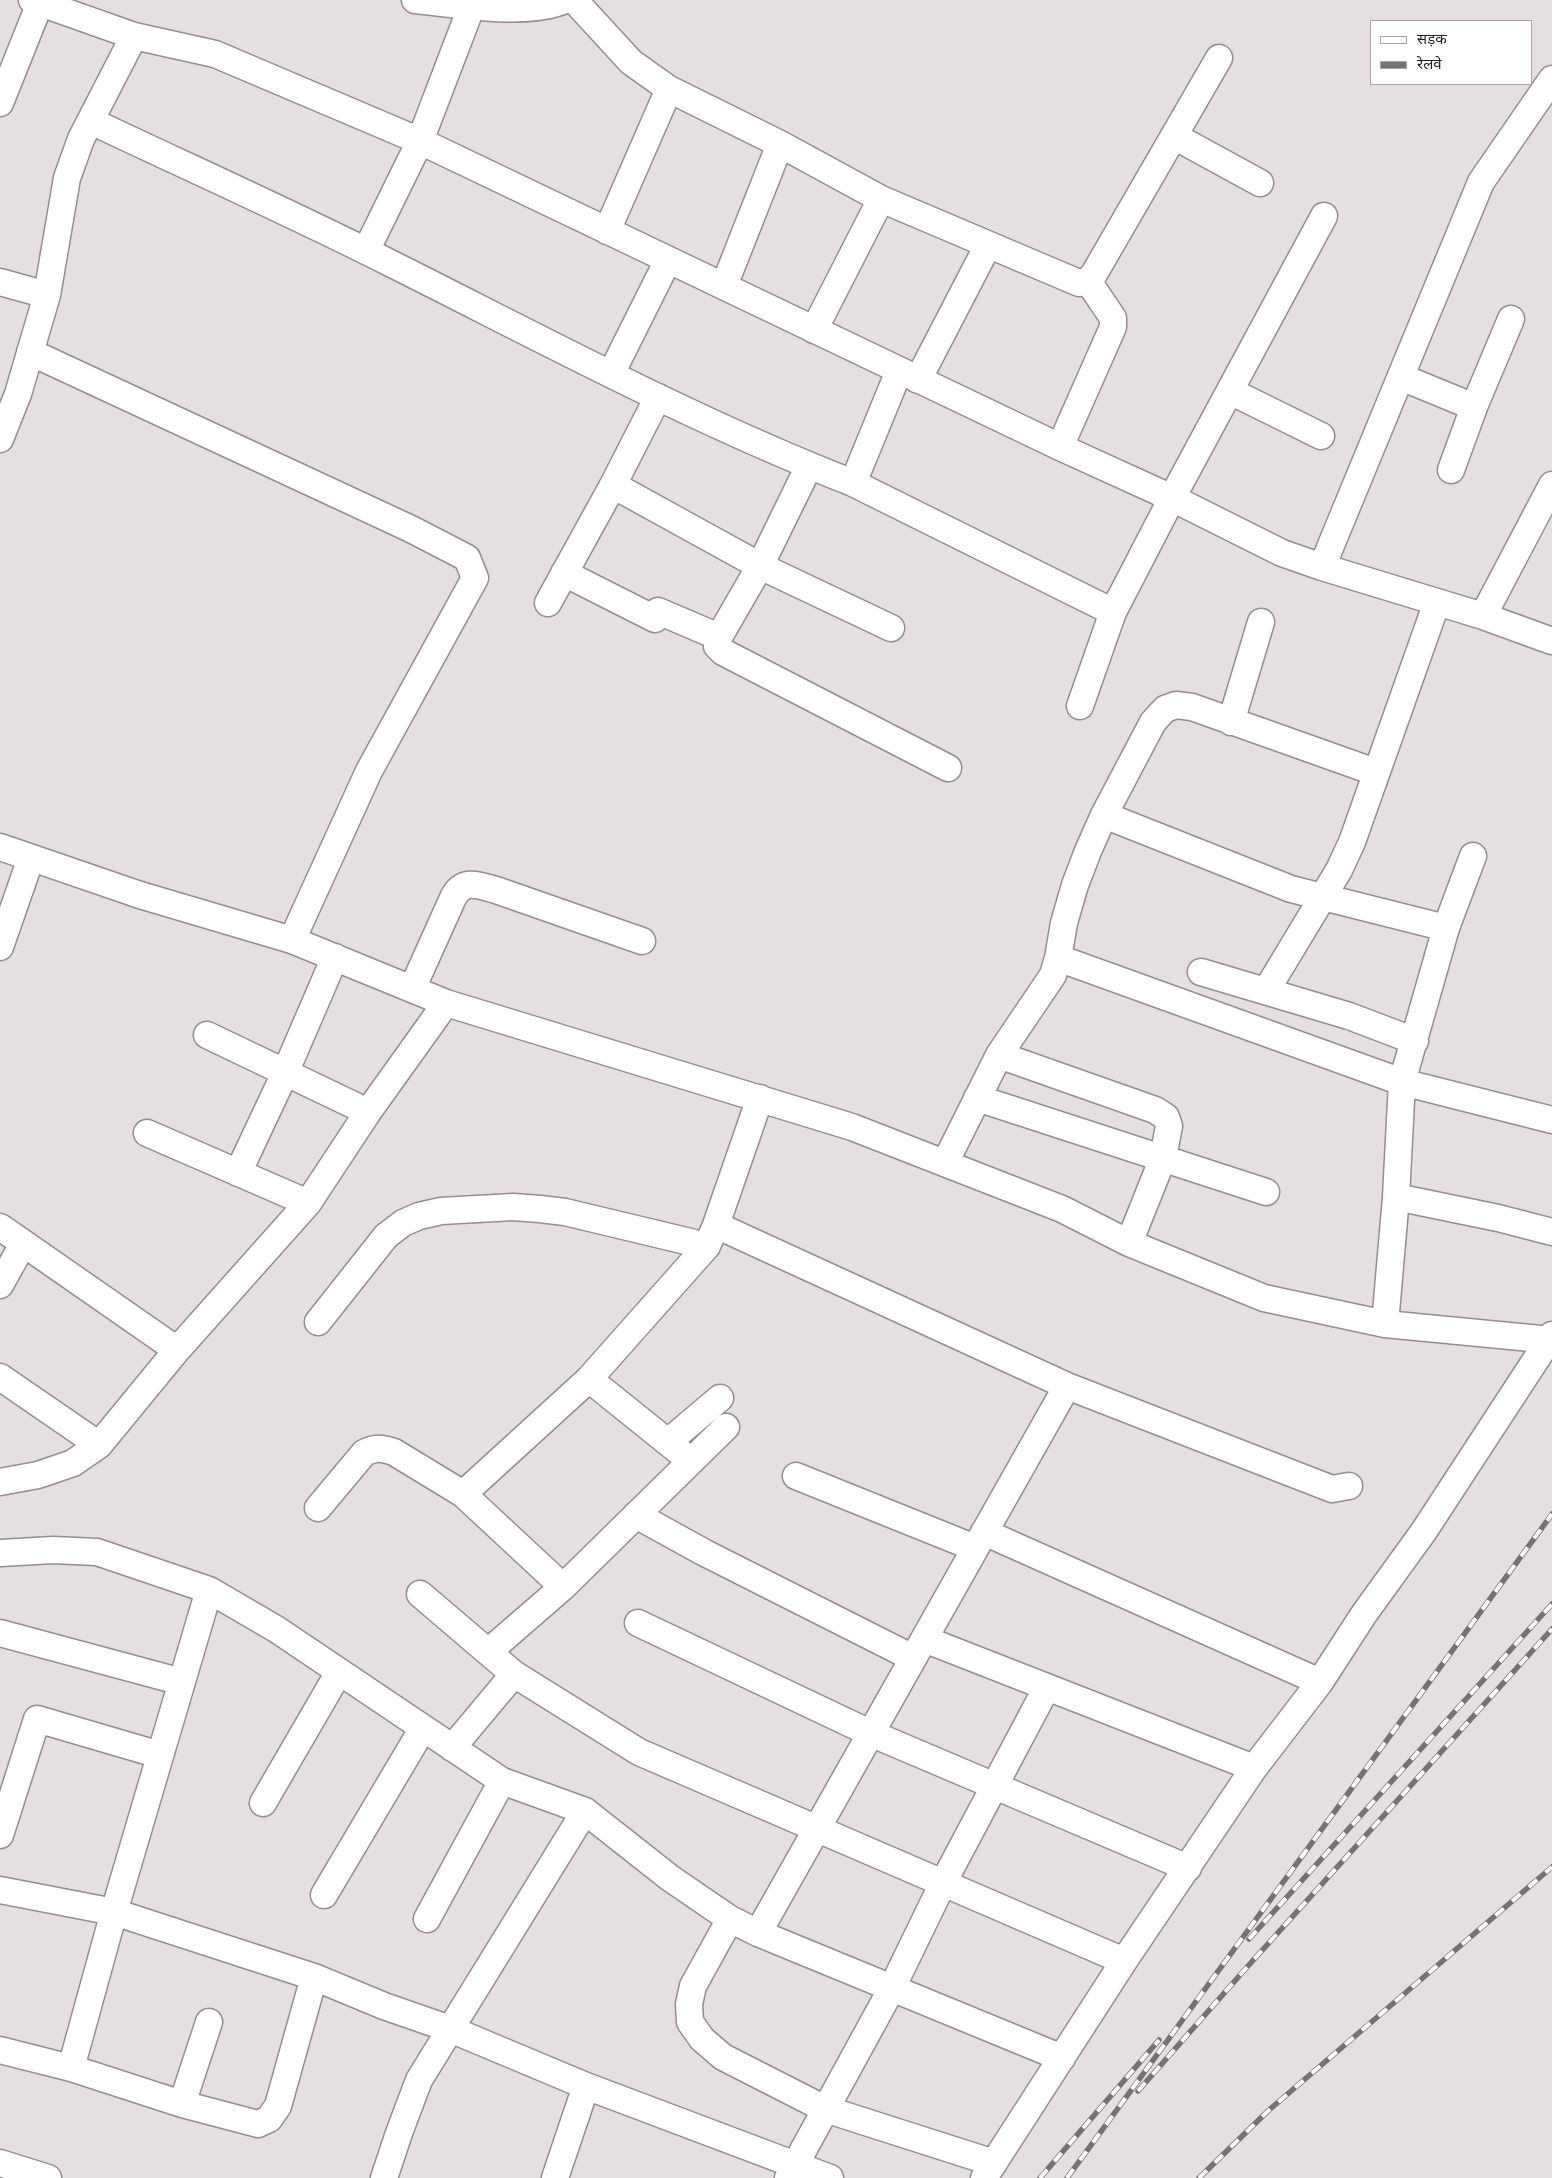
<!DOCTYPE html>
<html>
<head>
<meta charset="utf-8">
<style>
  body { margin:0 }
  #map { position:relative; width:1552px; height:2178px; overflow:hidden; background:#e6dfe0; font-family:Inter,"Noto Sans Devanagari",sans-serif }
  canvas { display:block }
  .legend { position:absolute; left:1370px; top:20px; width:162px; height:65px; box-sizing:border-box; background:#fff; border:1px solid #a6a5a5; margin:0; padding:6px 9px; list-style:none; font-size:15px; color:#201d1e }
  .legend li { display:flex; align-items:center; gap:10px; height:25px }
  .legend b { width:25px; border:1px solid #a6a5a5 }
</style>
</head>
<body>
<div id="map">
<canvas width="1552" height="2178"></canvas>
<ul class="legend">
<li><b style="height:6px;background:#fff"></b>सड़क</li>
<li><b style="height:6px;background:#767172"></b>रेलवे</li>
</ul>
</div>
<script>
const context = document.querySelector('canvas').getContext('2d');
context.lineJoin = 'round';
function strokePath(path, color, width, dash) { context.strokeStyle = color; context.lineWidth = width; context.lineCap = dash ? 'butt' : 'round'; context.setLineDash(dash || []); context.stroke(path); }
const minor = new Path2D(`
  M32,0l102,36 81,18 205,87 640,306 112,51 110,55 40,14 161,49 69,25
  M415,0c42,4 112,17 150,0
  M574,0l57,62 38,27 111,55 101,55 198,84 9,-2 6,-7 125,-216
  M0,103l40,-100
  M91,121c99,47 200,92 299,142 152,76 304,158 463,220l260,129
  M1174,136l86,47
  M607,231l62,-142
  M366,251l54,-110 54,-141
  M0,282l47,13
  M724,286l56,-142
  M814,330l67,-131
  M30,352l381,177 56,29 8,20 -106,193 -77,169
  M611,374l57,-114
  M1401,377l73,30 37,-88
  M918,380l70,-135
  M1230,391l91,45
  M0,439l18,-45 29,-99 20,-117 14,-39 53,-103
  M1060,447l53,-120v-9l-25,-37
  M809,466l-49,100 -41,71 -2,9 6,6 225,116
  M1451,470l23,-63
  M853,483l46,-112
  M613,485l147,81 131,62
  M1322,567l159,-385 71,-103
  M564,573l91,46
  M548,603l65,-118 45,-88
  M658,611l61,26
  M1483,616l69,-131
  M1080,706l33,-94 59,-114 152,-282
  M1231,722l30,-100
  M1104,815l187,74 155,39
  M0,847l140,48 152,45 154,63 406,124 210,82 67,34 135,55 121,26 167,16
  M0,947l31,-89
  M1058,958l344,124 150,38
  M1201,972l148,44 66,25
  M412,989l41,-91c10,-20 25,-13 43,-8l146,51
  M1266,991l73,-121 13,-28 85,-240
  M207,1035l161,77
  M999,1055l156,55 11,7 3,9 -6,32 -34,85
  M760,1098l-44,127 351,161 265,103 17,-3
  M977,1098l289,94
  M147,1133l161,70
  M945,1163l54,-108 54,-80 5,-17 6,-35 11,-38 13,-34 16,-36 49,-93 12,-13 11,-4 16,2 183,65
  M238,1173l47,-100 50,-116
  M1396,1197l102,21 54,14
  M0,1227l177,123 131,-147 60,-91 78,-109
  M0,1285l23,-41
  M318,1322l68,-86 17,-13 16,-7 22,-5 72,-4 27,2 25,3 142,34
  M1385,1324l11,-127 6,-115 44,-154 27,-72
  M0,1377l99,68
  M589,1379l102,82
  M726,1427l-163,160 -75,65 26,22 125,78 485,209
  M668,1442l52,-44
  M796,1476l179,72
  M0,1482l38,-7 35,-12 26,-18 78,-95
  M318,1508l46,-55c11,-6 18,-5 30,-1l69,42
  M636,1515l69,38 208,105
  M984,1532l336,150
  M0,1553l53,-3 44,2 112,38 67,39 226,152 -75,138
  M563,1587l-100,-93 126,-115 118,-133 9,-21
  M420,1594l68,58
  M638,1623l232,110 318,135
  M0,1633l182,49
  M924,1639l330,129
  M452,1748l62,-74
  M502,1781l83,30 85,67 60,41 28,14 304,125
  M263,1803l76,-131
  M0,1835l37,-116 123,36
  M0,1890l114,22 200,65 70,29 66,23 136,57
  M324,1895l99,-167
  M730,1919l-37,67 -4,18 1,18 12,17 21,18 102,52 169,54
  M758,1933l309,-547
  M0,2050l71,18 111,36 76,20 11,-5 9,-13 36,-129
  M71,2068l43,-156 95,-322
  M182,2104l27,-82
  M0,2163l48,15
  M384,2178l15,-45 20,-53 166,-269
  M555,2178l31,-92 244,92
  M788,2178l104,-190 51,-105 104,-196
  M984,2178l140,-217 130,-193 66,-86 44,-68 60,-83 128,-196`);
strokePath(minor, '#948d8e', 29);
strokePath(minor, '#fff', 26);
const rail = new Path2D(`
  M1249,1939l303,-335
  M1138,2091l110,-125 304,-337
  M1040,2178l119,-138
  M1067,2178l485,-664
  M1199,2178l70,-68 283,-243`);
strokePath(rail, '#767172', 5.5);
strokePath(rail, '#fff', 4, [11]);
</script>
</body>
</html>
